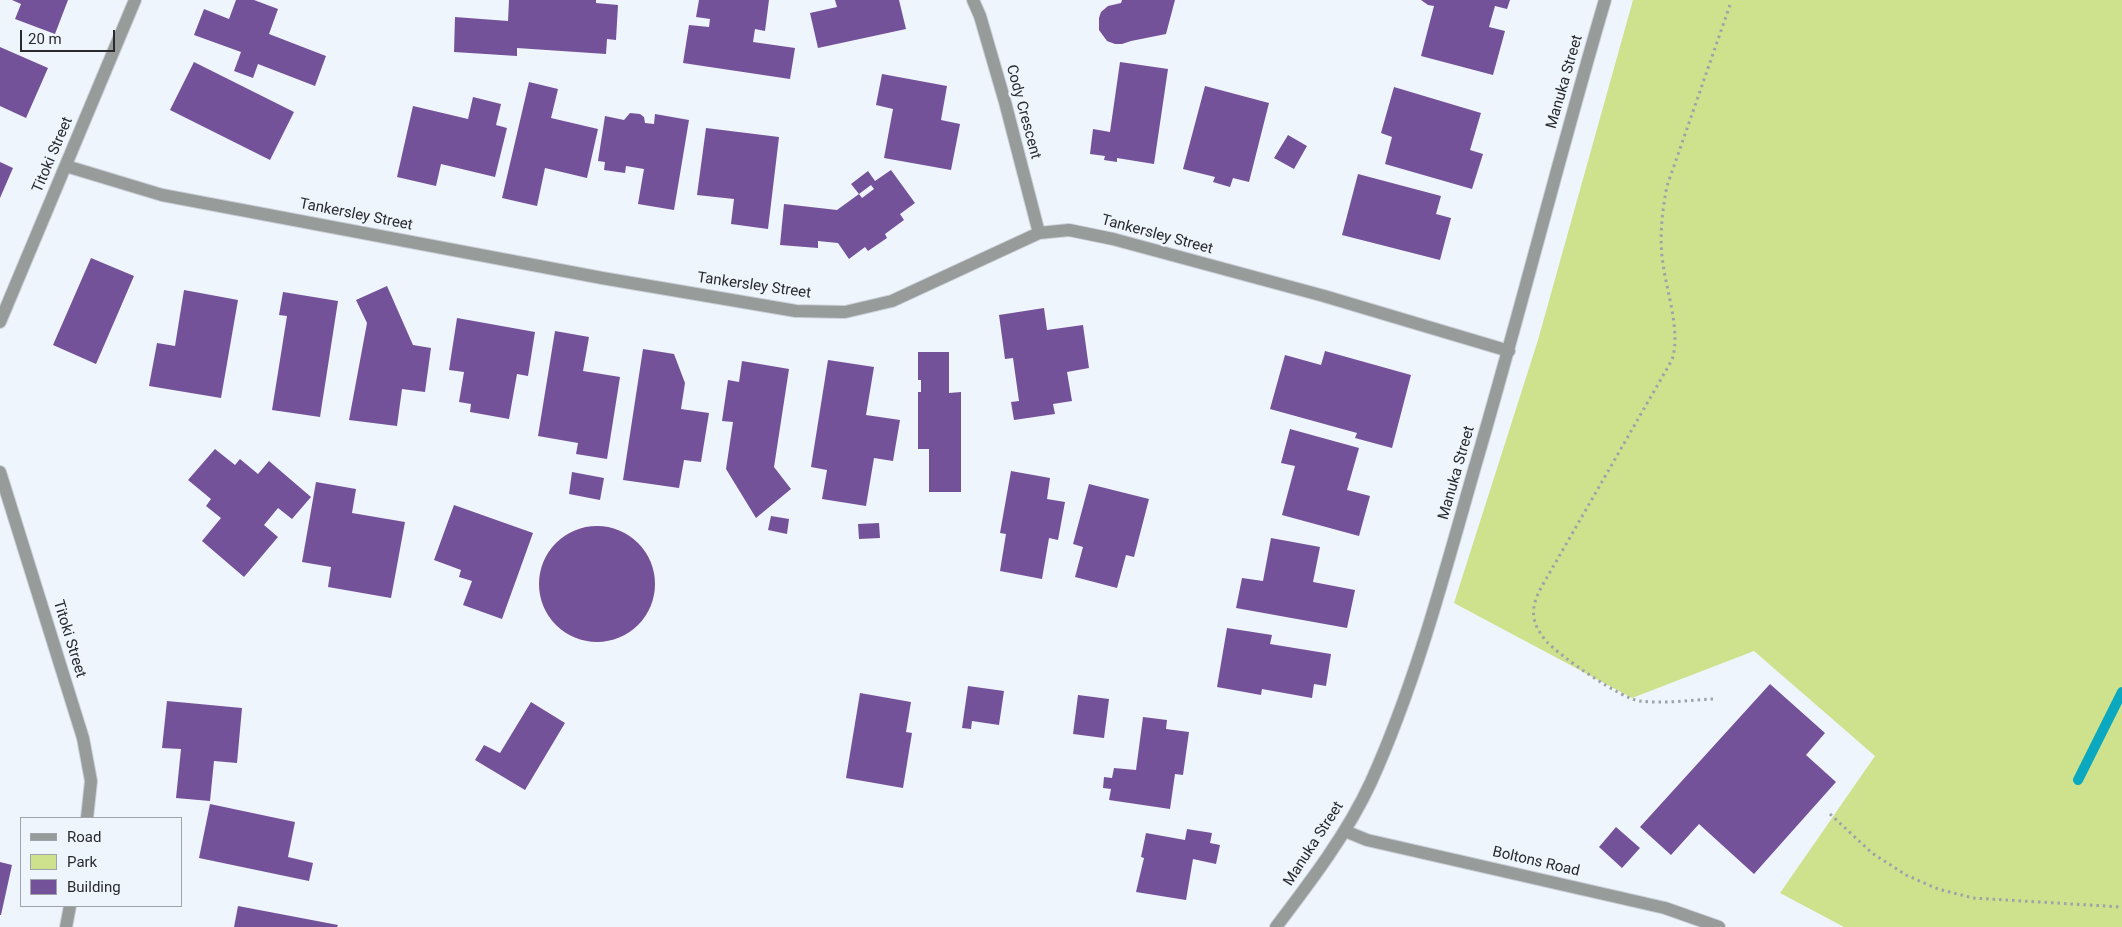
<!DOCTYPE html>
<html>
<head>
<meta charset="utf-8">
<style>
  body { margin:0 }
  #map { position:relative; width:2122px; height:927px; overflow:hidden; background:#eff5fd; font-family:Roboto,sans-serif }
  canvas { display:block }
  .legend { position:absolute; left:20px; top:817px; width:162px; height:90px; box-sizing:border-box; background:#eff5fd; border:1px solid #9fa4aa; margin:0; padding:6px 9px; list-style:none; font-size:15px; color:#282a2d }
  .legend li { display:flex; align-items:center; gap:10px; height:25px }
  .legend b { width:25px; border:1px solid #9fa4aa }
  .scale { position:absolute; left:20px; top:30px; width:95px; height:22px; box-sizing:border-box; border:2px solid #282a2d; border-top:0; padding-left:6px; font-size:15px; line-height:18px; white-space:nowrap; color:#282a2d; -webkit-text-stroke:4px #eff5fd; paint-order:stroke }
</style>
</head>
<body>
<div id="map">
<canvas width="2122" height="927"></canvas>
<ul class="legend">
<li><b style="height:6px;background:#979c9b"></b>Road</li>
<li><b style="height:14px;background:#cee18d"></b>Park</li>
<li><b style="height:14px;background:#745299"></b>Building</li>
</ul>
<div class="scale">20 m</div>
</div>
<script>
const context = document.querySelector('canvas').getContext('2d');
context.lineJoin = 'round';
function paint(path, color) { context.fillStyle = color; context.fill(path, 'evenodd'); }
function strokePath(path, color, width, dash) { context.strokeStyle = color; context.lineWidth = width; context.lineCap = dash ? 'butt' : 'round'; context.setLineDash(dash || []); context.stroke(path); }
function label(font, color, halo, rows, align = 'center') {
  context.font = font + ' Roboto,sans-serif'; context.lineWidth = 5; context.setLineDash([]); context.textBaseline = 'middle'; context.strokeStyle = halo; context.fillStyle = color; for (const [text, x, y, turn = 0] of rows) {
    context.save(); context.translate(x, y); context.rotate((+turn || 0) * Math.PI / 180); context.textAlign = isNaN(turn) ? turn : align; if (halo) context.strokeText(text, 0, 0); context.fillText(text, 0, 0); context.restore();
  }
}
paint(new Path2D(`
  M1633,0h489v927h-278l-64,-34 95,-137 -121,-105 -122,47 -178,-95 84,-263z`), '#cee18d');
strokePath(new Path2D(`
  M2078,780l44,-88`), '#0aa9bf', 10);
paint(new Path2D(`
  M12,0h56l-13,34 -40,-15 6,-15z
  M236,0h18l24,9 -9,25 57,22 -11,30 -57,-22 -5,14 -19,-7 7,-19 -47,-17 10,-26 25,10z
  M509,0h87v3l22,2 -2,35 -9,-1 -1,15 -89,-6v8l-63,-4 1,-35 53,4z
  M699,0h70l-4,31 -10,-2 -2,13 42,6 -5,31 -107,-16 6,-38 20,2 1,-8 -14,-2z
  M835,0h64l7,29 -88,19 -8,-35 27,-6z
  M1122,0h53l-9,34 -35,7 -9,3h-7l-8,-3 -8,-11v-12l2,-6 7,-6 13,-3z
  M1421,0h89l-3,9 -12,-3 -6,21 16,4 -12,44 -72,-19 13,-50 -6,-1z
  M0,47l48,21 -22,50 -26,-12z
  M194,62l100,50 -24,48 -100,-50z
  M1120,62l48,7 -14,95 -37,-6v4l-13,-2 1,-4 -15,-2 3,-25 17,3z
  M882,74l65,12 -6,34 19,4 -9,46 -67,-12 9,-49 -17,-4z
  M529,82l29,7 -7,29 47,11 -11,49 -42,-10 -8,38 -35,-8z
  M1205,86l64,17 -20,79 -16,-4 -3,9 -17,-5 2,-5 -32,-8z
  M1394,87l87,26 -11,37 13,4 -11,35 -87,-25 7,-27 -11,-4z
  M473,97l28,7 -5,21 11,3 -12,49 -54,-13 -5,22 -39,-9 16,-71 55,13z
  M630,113l10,1 4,3 1,6 9,1 1,-10 34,6 -15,90 -36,-6 6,-35 -18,-3 -1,7 -21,-3 1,-8 -7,-1 7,-45 19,4z
  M706,128l73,9 -11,92 -37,-5 3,-25 -37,-4z
  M1288,135l19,11 -13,23 -20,-11z
  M0,162l13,6 -13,30z
  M891,170l24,33 -15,11 4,6 -19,14 2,4 -19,13 -3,-4 -16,12 -11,-16 -20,-2v7l-38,-3 4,-41 53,6 22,-16 3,4 12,-9 -3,-4 -12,9 -8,-10 17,-13 7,10z
  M1358,174l83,22 -5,18 15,4 -11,42 -98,-25z
  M91,258l43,18 -38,88 -43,-19z
  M387,286l26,59 18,3 -6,44 -23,-3 -5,37 -48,-6 18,-97 -11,-23z
  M184,290l54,10 -17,98 -72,-12 8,-43 18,3z
  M283,292l55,9 -18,116 -48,-7 15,-94 -8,-1z
  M1044,308l3,22 36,-5 6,43 -22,4 5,29 -19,3 2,10 -41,6 -3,-18 8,-1 -6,-43 -8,1 -6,-44z
  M457,318l78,14 -7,44 -11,-2 -8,45 -39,-7 1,-8 -12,-2 5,-30 -15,-2z
  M555,331l34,6 -6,34 37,6 -13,82 -31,-5 2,-11 -40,-7z
  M643,349l31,5 11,29 -4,26 28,4 -8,49 -17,-2 -5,28 -56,-8z
  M1325,351l86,24 -19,73 -37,-10 2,-5 -87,-24 15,-54 36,10z
  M918,352h31v41l12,-1v100h-32v-43h-11v-57h3v-12h-3z
  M828,360l46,7 -8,48 34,5 -7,41 -19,-3 -8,48 -44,-7 5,-29 -16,-3z
  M742,361l47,8 -15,98 17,22 -35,29 -30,-49 7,-47 -11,-1 6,-41 11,2z
  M1290,429l69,19 -12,42 23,6 -11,40 -77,-21 13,-49 -14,-3z
  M215,449l20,16 5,-6 18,15 11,-13 42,36 -19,22 -14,-11 -14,17 14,12 -34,40 -42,-36 19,-23 -15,-12 5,-7 -23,-19z
  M1011,471l39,7 -3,21 18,3 -7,38 -9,-2 -7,41 -42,-8 6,-37 -6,-1z
  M572,472l32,6 -4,22 -31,-6z
  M316,482l40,7 -4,24 53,9 -14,76 -63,-11 3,-20 -29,-5z
  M1089,484l60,15 -15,58 -8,-2 -9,33 -42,-11 8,-30 -10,-3z
  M454,505l79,28 -31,86 -39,-14 9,-24 -13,-4 2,-7 -27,-10z
  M771,516l18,3 -2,15 -19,-4z
  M879,523l1,15 -21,1 -1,-15z
  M539 584a58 58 0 1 1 116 0a58 58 0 1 1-116 0Z
  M1271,538l49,9 -7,35 42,8 -8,38 -111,-20 6,-30 21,3z
  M1227,628l45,7 -2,9 61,10 -5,32 -12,-2 -2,14 -50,-9 -1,6 -44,-8z
  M1770,684l55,49 -19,22 30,27 -82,92 -55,-50 -28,31 -31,-28z
  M968,686l36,5 -5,34 -27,-4 -1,8 -9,-1z
  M860,693l51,9 -5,30 6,1 -9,55 -57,-10z
  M1078,695l31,4 -5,39 -31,-4z
  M167,701l75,7 -5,55 -23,-2 -4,40 -34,-3 5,-49 -19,-1z
  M531,702l34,21 -40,67 -50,-30 9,-15 16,8z
  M1143,717l24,3 -1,9 23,3 -6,43 -8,-1 -5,35 -61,-9 2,-11 -8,-1 1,-11 8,1 2,-10 22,2z
  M210,804l85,18 -7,35 25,6 -4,18 -110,-23z
  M1616,827l24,21 -18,20 -23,-21z
  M1187,829l25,4 -2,10 10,2 -4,19 -23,-5 -7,41 -50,-8 8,-34 -3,-1 5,-24 39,7z
  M0,862l12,3 -11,50h-1z
  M238,906l100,19 -1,2h-103z`), '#745299');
const minor = new Path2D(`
  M973,0l7,16 25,86 34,131
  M66,166l96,29 440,83 194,33 49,1 47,-11 147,-68 30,-3 44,9 211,57 185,55
  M0,322l135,-322
  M0,472l83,266 8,43 -4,37
  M1345,831l22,9 298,68 54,19
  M66,927l4,-21
  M1276,927c35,-46 71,-93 95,-145 45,-100 73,-207 103,-312 46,-156 85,-314 131,-470`);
strokePath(minor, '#cbd0d8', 14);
strokePath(new Path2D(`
  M1713,699c-23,1 -50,5 -73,2 -19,-2 -80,-45 -93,-59 -5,-6 -10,-13 -12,-20 -4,-13 1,-25 7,-36l130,-226c9,-28 -5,-67 -9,-96 -4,-26 -1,-52 4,-78l63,-181
  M1830,814l42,39 34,22 32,14 35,9 149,9`), '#9fa3a9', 3, [2.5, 4]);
strokePath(minor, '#979c9b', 12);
label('15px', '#282a2d', '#eff5fd', [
  ["Manuka Street",1565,82,-74],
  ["Cody Crescent",1023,112,75],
  ["Titoki Street",53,155,-67],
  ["Tankersley Street",356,215,11],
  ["Tankersley Street",1157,235,15],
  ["Tankersley Street",754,286,8],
  ["Manuka Street",1457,473,-74],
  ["Titoki Street",69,639,73],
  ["Manuka Street",1314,844,-57],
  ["Boltons Road",1536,862,13]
]);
</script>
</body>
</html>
